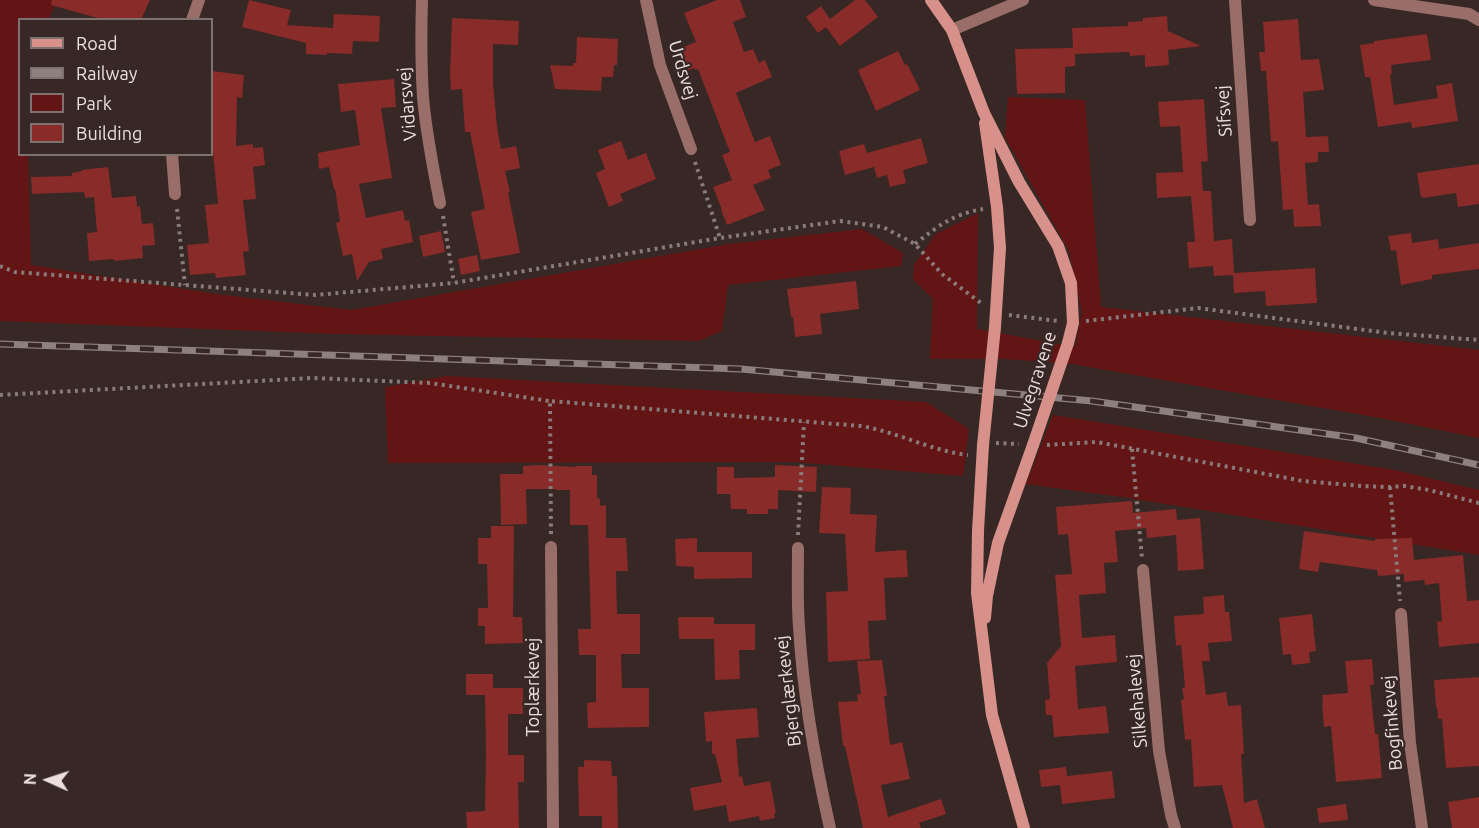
<!DOCTYPE html>
<html>
<head>
<meta charset="utf-8">
<style>
  body { margin:0 }
  #map { position:relative; width:1479px; height:828px; overflow:hidden; background:#372725; font-family:Ubuntu,sans-serif }
  canvas { display:block }
  .legend { position:absolute; left:18px; top:18px; width:195px; height:138px; box-sizing:border-box; background:#372725; border:2px solid #7f716f; margin:0; padding:8px 10px; list-style:none; font-size:18px; color:#ebe0de }
  .legend li { display:flex; align-items:center; gap:12px; height:30px }
  .legend b { width:30px; border:2px solid #7f716f }
  .north { position:absolute; left:18px; top:750px; width:60px; height:60px; -webkit-text-stroke:4px #372725; paint-order:stroke; rotate:273deg; font-size:16px; font-weight:700; line-height:24px; text-align:center; color:#ebe0de }
  .north::after { content:''; display:block; margin:auto; width:21px; height:27px; background:#ebe0de; clip-path:polygon(50% 0,100% 100%,50% 72%,0 100%) }
</style>
</head>
<body>
<div id="map">
<canvas width="1479" height="828"></canvas>
<ul class="legend">
<li><b style="height:8px;background:#d7918a"></b>Road</li>
<li><b style="height:8px;background:#8e807e"></b>Railway</li>
<li><b style="height:16px;background:#631414"></b>Park</li>
<li><b style="height:16px;background:#882b29"></b>Building</li>
</ul>
<div class="north">N</div>
</div>
<script>
const context = document.querySelector('canvas').getContext('2d');
context.lineJoin = 'round';
function paint(path, color) { context.fillStyle = color; context.fill(path, 'evenodd'); }
function strokePath(path, color, width, dash) { context.strokeStyle = color; context.lineWidth = width; context.lineCap = dash ? 'butt' : 'round'; context.setLineDash(dash || []); context.stroke(path); }
function label(font, color, halo, rows, align = 'center') {
  context.font = font + ' Ubuntu,sans-serif'; context.lineWidth = 4.5; context.setLineDash([]); context.textBaseline = 'middle'; context.strokeStyle = halo; context.fillStyle = color; for (const [text, x, y, turn = 0] of rows) {
    context.save(); context.translate(x, y); context.rotate((+turn || 0) * Math.PI / 180); context.textAlign = isNaN(turn) ? turn : align; if (halo) context.strokeText(text, 0, 0); context.fillText(text, 0, 0); context.restore();
  }
}
paint(new Path2D(`
  M0,0h57l-8,19 -29,1v134l8,1 3,110 185,29 135,16 378,-66 133,-15 41,24 -2,13 -173,19 -6,46 -24,10 -363,-7 -335,-13z
  M1008,97l77,3 16,207 378,43v88l-99,-20 -308,-54 -67,-5h-75l3,-60 -20,-20 1,-14 22,-31 42,-21 -1,116 98,18 7,-35 -13,-61 -64,-114z
  M446,376l480,26 43,27 -6,47 -169,-14 -406,1 -3,-76z
  M1053,415l342,55 84,20v65l-350,-57 -103,-14z`), '#631414');
paint(new Path2D(`
  M52,0h98l-9,20h-36l-54,-15z
  M249,0l42,10 -4,15 46,3 1,-14 46,2 -1,26 -26,-1 -1,13 -25,-1v2l-21,-1v-11l-64,-16z
  M717,0h23l6,17 -13,5 11,30 9,-3 6,14 6,-3 7,17 -36,16 19,49 15,-6 11,29 -13,5 3,8 -18,7 12,25 -38,15 -6,-15h1l-9,-23 19,-7 -10,-25 8,-3 -32,-83 -3,1 -1,-2 -10,4 -8,-22 20,-8 -12,-29z
  M855,0h10l13,17 -38,29 -14,-19 -8,6 -12,-16 15,-11 9,13z
  M1167,16l1,15 33,15 -33,4 1,15 -24,2v-12l-15,1 -1,-4 -54,2v12l-10,1v26l-48,1 -2,-45 58,-1 -1,-20 56,-2v-4l15,-1v-3z
  M452,18l67,3 -1,24 -25,-1v39l4,44 4,22 15,-3 4,22 -15,3 5,21h-2l12,61 -39,7 -10,-48 14,-3 -15,-77h-5l-3,-43 -11,1 -1,-15z
  M1298,19l3,41 18,-1 5,31 -21,2 3,45 22,-1 1,16h-11v10l-13,1 3,42 11,-1 2,22 -27,1 -1,-18 -10,1 -5,-69 -7,1 -5,-71h-5l-2,-19h6l-2,-30z
  M1427,34l4,26 -40,5 1,9h-2l4,31 44,-7 -2,-12 16,-3 6,38 -46,7 -1,-6 -33,5 -8,-50h-5l-5,-32 14,-2v-2z
  M577,37l41,2 -1,26h-3l-1,12h-11l-1,14 -46,-2 -5,-24 23,1v-3h3z
  M898,51l7,14 2,-1 13,26 -44,21 -18,-41z
  M212,71l32,4 -2,23 -5,-1 -1,49 17,-2v4l10,-1 2,18 -12,2 3,32 -13,1 6,51 -6,1 3,23 -30,3 -1,-5 -25,2 -3,-30 22,-2 -4,-38 13,-1 -5,-52h-1z
  M394,79l2,28 -15,1 11,70 -33,6 7,34 37,-8 2,11 4,-1 4,22 -32,7 2,10 -14,3 -12,19 -5,-27 -9,2 -7,-33 4,-1 -5,-33h-1l-5,-22 -10,2 -1,-16 42,-8 -5,-35 -14,2 -3,-28z
  M1204,99l4,62 -7,1 2,29h8l3,50 18,-2 2,34 81,-5 2,35 -51,3 -1,-15 -31,2 -1,-18 -19,1 -1,-10 -24,2 -2,-26h8l-4,-46 -34,2 -1,-25 27,-1 -3,-46 -20,1 -2,-25z
  M921,138l7,25 -25,7 3,13 -16,4 -3,-12 -10,3 -3,-11 -29,8 -6,-24 25,-7 3,9z
  M621,141l7,19 18,-7 10,26 -36,15 3,7 -14,6 -13,-34 9,-4 -7,-19z
  M1479,164v40l-21,3 -2,-14 -33,5v-2l-2,1 -4,-24z
  M108,167l4,31 24,-2 1,11 3,-1 2,18 11,-1 2,22 -13,1 1,12 -29,3v-2l-25,2 -2,-28 10,-1 -3,-35 -9,1 -1,-6 -52,2 -1,-17 41,-1v-3l10,-2v-1z
  M441,231l4,21 -22,5 -4,-21z
  M1411,233l1,10 26,-4 1,10 40,-6v26l-47,6v4l-31,6 -5,-35 -5,1 -3,-15z
  M477,255l3,16 -19,4 -3,-16z
  M856,281l3,28 -39,5 2,20 -27,3 -2,-20h-2l-4,-28z
  M538,465l38,2v-1h16v9h5v23l3,1v7l6,-1v33h20l2,33h-12l1,43h23v40h-19l1,34h27v39l-61,1 -1,-25 9,-1v-47h-17l-1,-26h13l-3,-104h-18v-35h-14v-1h-30l1,35 -26,1 -1,-51h23v-8z
  M775,465l42,2 -1,25 -38,-2v19h-10v5h-21v-5h-16l-1,-15h-13v-27h17v11l41,-1z
  M822,487l29,1 -1,26 27,1 -2,37 31,-2 2,27 -24,1 2,42 -18,1 2,38 -42,3 -2,-70 22,-1 -3,-57 -26,-1z
  M1132,501l1,12 43,-4 1,11 23,-2 4,51 -26,2 -2,-36 -29,3 -1,-10 -31,3 3,31 -14,1 2,30 -27,2 3,43 33,-3 2,27 -42,4 3,43 28,-3 3,27 -55,4 -2,-22h-6l-1,-15 5,-1 -3,-36 14,-17 -6,-71 17,-1 -4,-40 -10,1 -2,-28z
  M491,526h23l-1,91h9l1,26 -38,1v-18h-7v-18h10l-1,-44h-9v-26h13z
  M1304,531l71,10v-2l37,-1 2,22 49,-5 4,46 12,-1v43l-40,4 -2,-25 5,-1 -3,-38 -14,2 -1,-5 -20,2v-8l-26,2 -1,-6 -57,-8 -2,10 -19,-3z
  M697,538v14h55v26l-58,1v-12l-18,-1 -1,-27z
  M1224,595l1,17h4l3,29 -24,2 2,18h-8l4,34 20,-3 2,14 13,-1 3,49h-3l3,49 13,-4 8,29h-32l-11,-43 -28,2 -3,-48 -6,1 -4,-40 3,-1 -2,-11 3,-1 -4,-42 -5,1 -2,-30 30,-2 -1,-17z
  M1312,614l4,37 -7,1 1,11 -18,2 -1,-11 -8,1 -4,-37z
  M678,617h36v7h41v26h-16l1,29 -25,1 -1,-41h-35z
  M1372,659l2,26h-4l5,49h3l4,44 -46,4 -5,-56 -7,1 -2,-24h1l-1,-8 26,-2 -3,-32z
  M882,660l5,36h-3l6,49 12,-3 8,37 -29,6 7,32 53,-18 5,15 -27,9 2,5h-58l-18,-82h-2l-5,-44 20,-1 -1,-6 4,-1 -4,-33z
  M466,674h27v14h30v26h-15v41h16v27h-6l1,46h-52l-1,-16 19,-1 1,-58 -1,-58h-19z
  M1479,677v89l-33,2 -4,-49h-4l-1,-12h-1l-2,-27z
  M757,708l2,29 -23,2 3,38 3,-1 2,10 26,-5 6,32h-2l1,5 -15,3 -1,-5 -30,6 -3,-17 -32,6 -4,-23 32,-6 -7,-28h-3v-13l-6,1 -2,-30z
  M584,760l27,1 1,15h5l1,52h-16v-12h-23l-1,-49h6z
  M1066,767l1,9 45,-5 3,27 -53,6 -2,-19 -19,2 -2,-17z
  M1479,797v31h-27l-4,-26z
  M1346,804l2,16 -29,3 -2,-15z`), '#882b29');
strokePath(new Path2D(`
  M695,162l25,76
  M177,209l8,76
  M443,216l11,67
  M915,244c23,-18 38,-30 68,-35
  M0,266l15,6 300,23 139,-12 266,-45 120,-17 43,6 32,17 27,30 39,29
  M1009,315l49,6
  M1086,321l112,-13 190,25 91,7
  M0,395l312,-17 118,5 119,18
  M996,443l23,1
  M1047,445l50,-3 206,39 59,5 28,1 14,-1 25,4 50,13
  M1132,449l10,109
  M1390,487l10,114
  M551,534l-1,-133 311,25c37,6 70,25 107,29
  M798,535l6,-113`), '#897b79', 4, [3, 4.5]);
strokePath(new Path2D(`
  M422,0c-1,33 -1,65 1,97 3,36 10,71 17,106
  M646,0l14,65 31,84
  M1235,0l15,220
  M1374,0l95,14 10,6
  M192,20l7,-20
  M952,30l71,-30
  M172,154l3,40
  M551,547l2,281
  M798,548c0,26 -1,53 1,79 4,68 16,135 31,201
  M1143,570l16,181 12,64 4,13
  M1401,614l9,129 12,85`), '#996d68', 12);
strokePath(new Path2D(`
  M931,0l21,30 32,83 35,69 39,64 13,37 2,40 -5,20
  M985,123l12,84 3,41 -5,79
  M983,445l-5,86 -1,62 15,122 32,113
  M985,618l2,-22 11,-53 35,-98`), '#d7918a', 12);
const rail = new Path2D(`
  M0,344l741,25 351,32 264,37 123,27`);
strokePath(rail, '#8e807e', 7);
strokePath(rail, '#372725', 4.5, [14]);
strokePath(new Path2D(`
  M983,445l12,-118
  M1033,445l35,-102`), '#d7918a', 12);
label('18px', '#ebe0de', '#372725', [
  ["Urdsvej",683,70,73],
  ["Vidarsvej",407,104,-95],
  ["Sifsvej",1224,111,-94],
  ["Ulvegravene",1035,380,-72],
  ["Toplærkevej",533,687,-90],
  ["Bjerglærkevej",788,691,-97],
  ["Silkehalevej",1137,701,-95],
  ["Bogfinkevej",1392,723,-95]
]);
</script>
</body>
</html>
